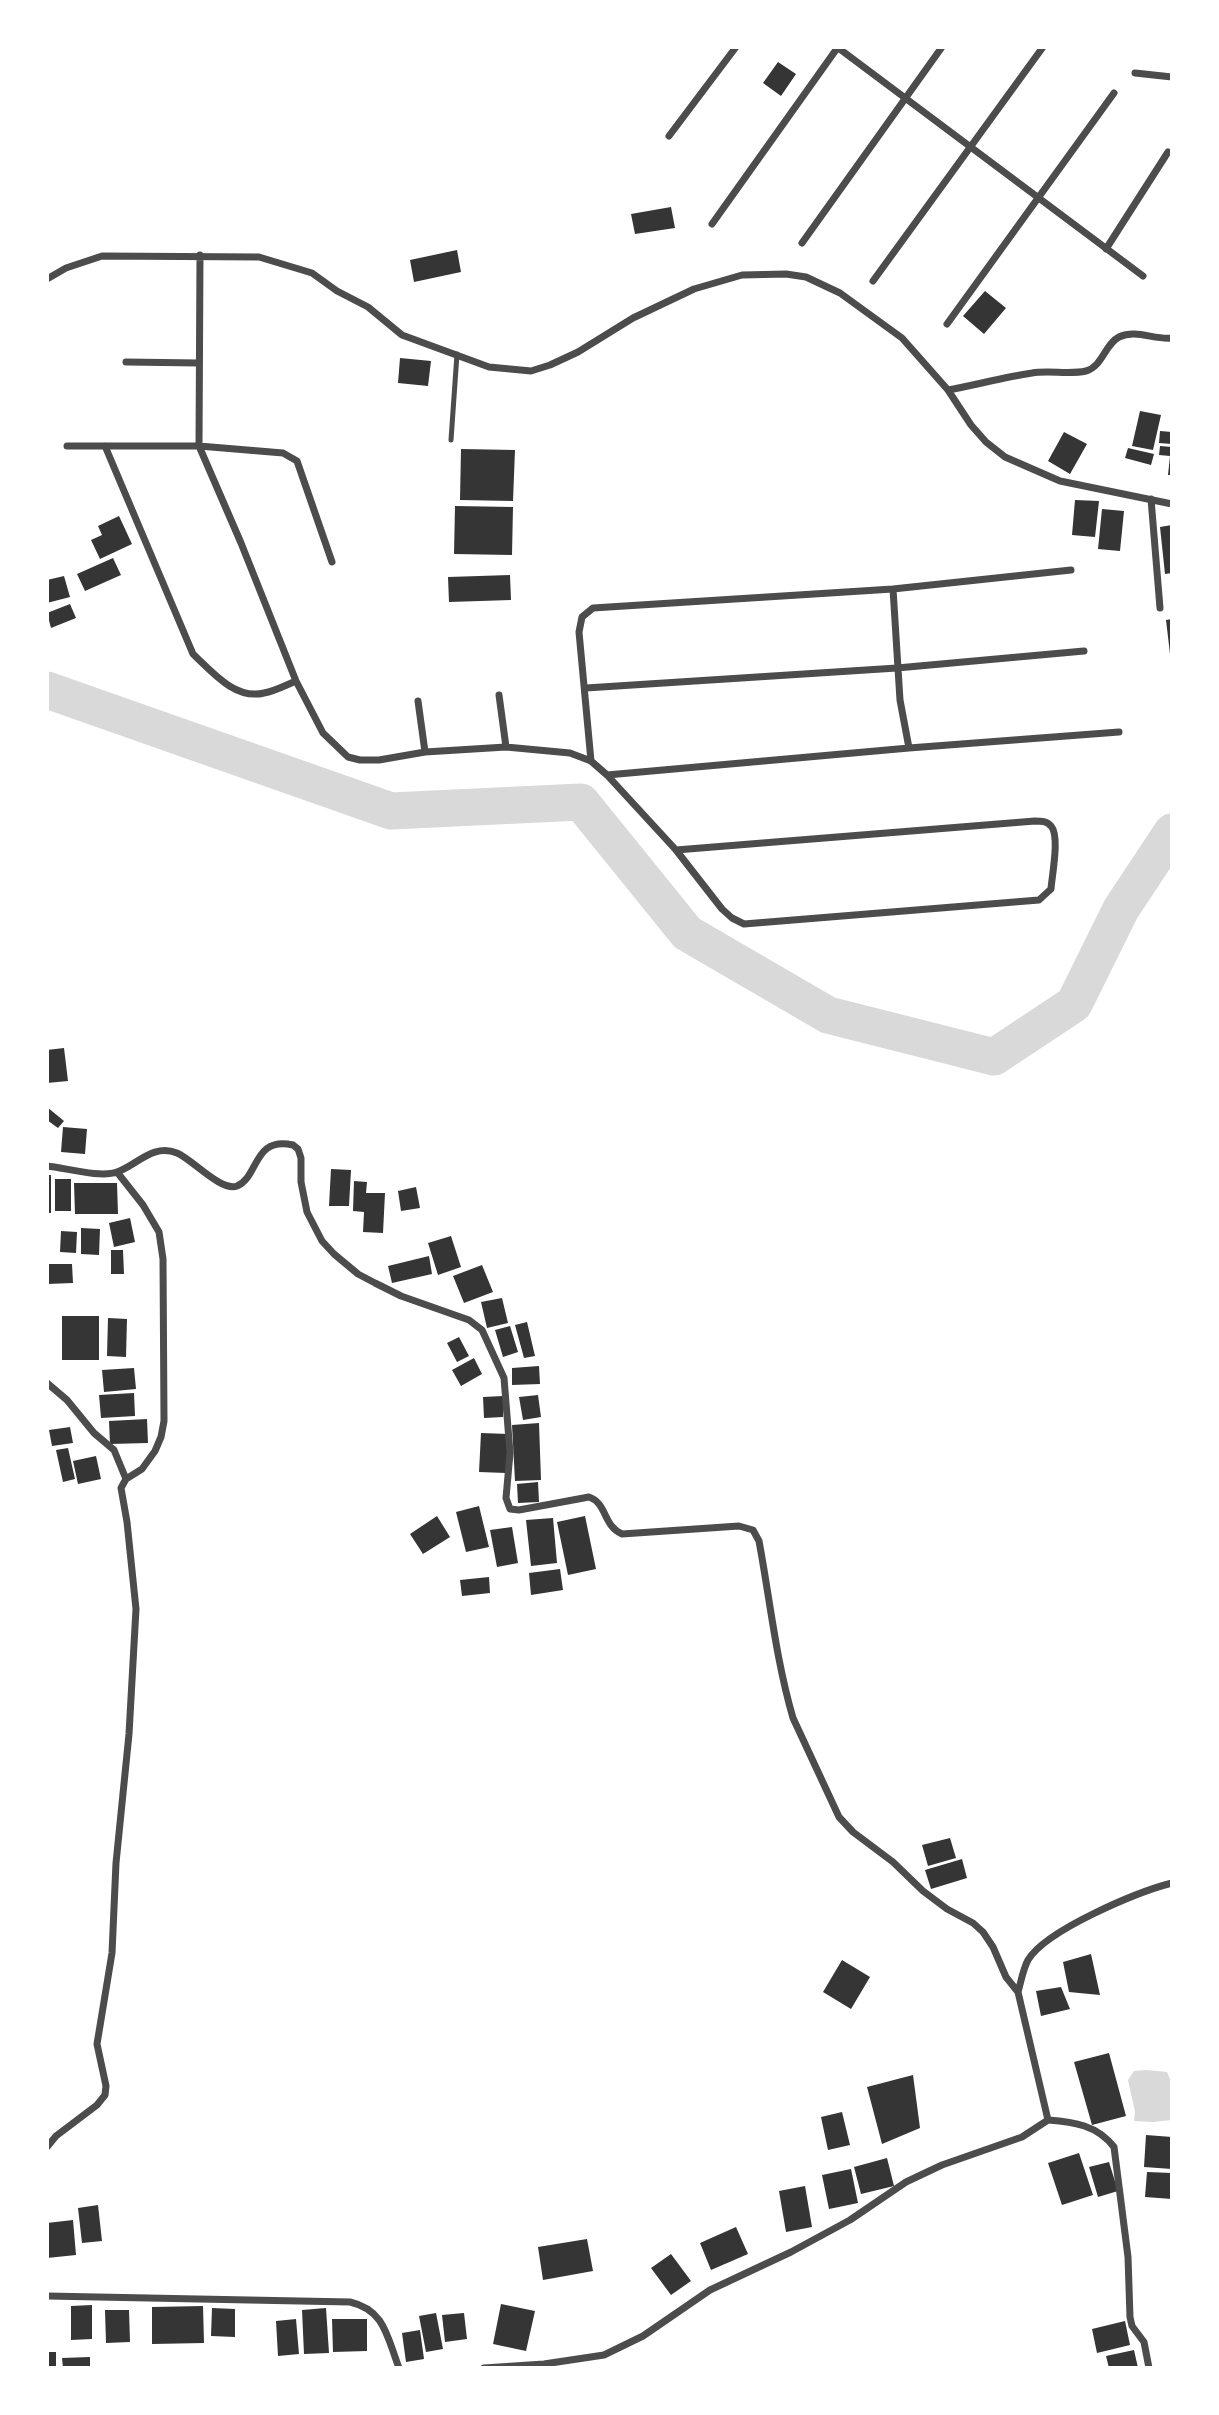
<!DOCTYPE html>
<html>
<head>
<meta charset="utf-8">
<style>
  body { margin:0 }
  #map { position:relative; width:1219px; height:2415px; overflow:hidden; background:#fff; font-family:Roboto,sans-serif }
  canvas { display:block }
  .frame { position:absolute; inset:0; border:49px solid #fff; pointer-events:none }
</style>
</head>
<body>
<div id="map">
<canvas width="1219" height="2415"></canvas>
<div class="frame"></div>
</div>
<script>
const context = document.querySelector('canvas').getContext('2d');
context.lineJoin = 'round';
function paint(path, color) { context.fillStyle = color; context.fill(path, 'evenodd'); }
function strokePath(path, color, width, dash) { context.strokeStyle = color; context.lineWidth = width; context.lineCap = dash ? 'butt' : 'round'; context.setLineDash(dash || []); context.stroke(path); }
paint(new Path2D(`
  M1146,2070l21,2 5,12 -1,36 -18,2 -19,-1 1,-9 -7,-32 6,-9z`), '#d9d9d9');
strokePath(new Path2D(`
  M47,690l344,121 190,-9 106,131 141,82 166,42 80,-53 47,-95 51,-77`), '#d9d9d9', 37);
paint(new Path2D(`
  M778,62l18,12 -15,22 -18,-13z
  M671,207l4,21 -40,6 -4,-20z
  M457,250l4,22 -47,10 -4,-22z
  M985,291l21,17 -22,26 -21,-18z
  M400,358l31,3 -3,25 -30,-3z
  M1140,411l21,4 -8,35 -21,-4z
  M1160,431l12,1v12l-13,-1z
  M1064,432l23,12 -17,30 -22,-13z
  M1160,446l12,1v28h-4l2,-19 -11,-1z
  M1128,448l26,6 -3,11 -26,-7z
  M461,449l54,1 -2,51 -53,-1z
  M1075,500l24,1 -4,36 -23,-2z
  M455,506l58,1 -1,48 -58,-1z
  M1102,509l22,2 -4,40 -22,-2z
  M119,516l13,28 -32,15 -9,-19 11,-5 -4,-9z
  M1172,525v48l-7,1 -5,-47z
  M113,558l8,17 -36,16 -8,-17z
  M510,575l1,25 -62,2 -1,-25z
  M64,576l6,21 -23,6v-23z
  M70,604l6,14 -25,10 -4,-15z
  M1172,619v35h-2l-4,-34z
  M64,1048l4,33 -21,2v-33z
  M47,1107l17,14 -6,7 -11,-8z
  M63,1127l24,2 -2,25 -24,-2z
  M331,1169l20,1 -2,36h-20z
  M47,1175h4v38h-4z
  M55,1179h16v32h-16z
  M354,1181l13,1 -1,11h19l-2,40 -20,-1 1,-20 -11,-1z
  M74,1183h43l1,31h-43z
  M416,1187l4,21 -19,3 -3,-20z
  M130,1218l5,24 -21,5 -5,-24z
  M81,1228l19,1 -1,26 -18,-1z
  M61,1231l16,1 -1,21 -16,-1z
  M451,1236l10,31 -23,8 -10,-32z
  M111,1250h12l1,24h-13z
  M429,1256l3,18 -40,9 -4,-17z
  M47,1264h25l1,19 -26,1z
  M482,1265l11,27 -29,11 -11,-27z
  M502,1298l6,25 -21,5 -6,-26z
  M62,1316h37v44h-37z
  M108,1318l19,1 -1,38 -19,-1z
  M527,1322l8,34 -11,2 -9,-33z
  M510,1326l8,26 -15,5 -8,-27z
  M459,1337l10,19 -12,6 -10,-19z
  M474,1358l8,16 -21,12 -9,-16z
  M539,1366l1,18 -28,1v-17z
  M134,1368l2,21 -32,3 -2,-22z
  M134,1393l1,23 -34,2 -2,-23z
  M538,1395l3,22 -18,3 -4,-23z
  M503,1396v21l-19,1 -1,-21z
  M147,1419l1,24 -38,1 -1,-23z
  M539,1423l2,57 -26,1 -3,-56z
  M70,1427l3,16 -21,3 -3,-16z
  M481,1433l27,1 -2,39 -27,-1z
  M68,1448l7,31 -12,3 -7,-32z
  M96,1456l5,23 -23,5 -5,-23z
  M538,1482l1,20 -21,1 -1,-19z
  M479,1506l10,41 -23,5 -10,-40z
  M437,1516l13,21 -27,17 -13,-20z
  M585,1516l11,53 -28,6 -11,-53z
  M553,1518l4,45 -26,3 -5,-46z
  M512,1527l6,36 -21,4 -7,-37z
  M560,1569l3,21 -32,5 -2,-22z
  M489,1577l1,16 -28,3 -2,-16z
  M950,1838l6,20 -28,8 -6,-21z
  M962,1859l5,19 -36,11 -6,-19z
  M1091,1954l9,41 -31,-3 -6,-30z
  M842,1960l28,17 -19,32 -28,-17z
  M1061,1987l9,22 -29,7 -5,-25z
  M1109,2053l17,63 -34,9 -18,-63z
  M913,2075l7,53 -38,16 -15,-57z
  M842,2112l8,33 -22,5 -7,-33z
  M1146,2135l26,2v32l-28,-2z
  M1079,2153l14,42 -31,10 -14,-42z
  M887,2158l7,28 -33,8 -7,-27z
  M1109,2162l9,29 -20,6 -9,-30z
  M851,2169l7,34 -29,6 -7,-34z
  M1147,2172l25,1v26l-27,-2z
  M805,2186l7,41 -26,5 -7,-41z
  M98,2205l4,36 -20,2 -4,-35z
  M73,2220l3,35 -29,3v-35z
  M736,2227l12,27 -37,16 -11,-27z
  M587,2239l6,32 -50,9 -5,-33z
  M671,2254l20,27 -20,14 -20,-27z
  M501,2304l34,7 -9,40 -33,-7z
  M92,2305v34l-21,1v-34z
  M203,2306l1,37 -52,1v-37z
  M212,2308l23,1v28l-24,-1z
  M326,2308l3,45 -25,1 -2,-44z
  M105,2310h24l1,32 -24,1z
  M436,2313l7,36 -17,3 -7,-36z
  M464,2313l3,26 -22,3 -3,-27z
  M296,2319l3,35 -21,2 -2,-35z
  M332,2319h35v32l-34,1z
  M1125,2321l5,24 -33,8 -5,-24z
  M420,2330l4,29 -18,3 -4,-29z
  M1134,2350l4,18h-29l-3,-12z
  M47,2352h9v16h-9z
  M90,2357v11h-27l-1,-10z`), '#353535');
strokePath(new Path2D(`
  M451,440l6,-86`), '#4c4c4c', 5);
strokePath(new Path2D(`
  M837,47l306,229
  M1135,73l37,4
  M669,136l67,-89
  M712,224l126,-177
  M802,243l140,-196
  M1106,249l62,-97
  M200,255l-1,191 42,97 55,138 27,52 25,24 12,3h19l46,-8 81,-5 64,6 21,8 16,14 69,75 46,59 10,9 12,6 295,-24 12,-11c1,-14 9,-53 0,-63 -4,-5 -10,-5 -16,-5l-359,29
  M47,279l19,-11 36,-12 157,1 53,16 25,18 31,16 34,28 87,32 42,4 19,-6 28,-13 55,-34 61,-29 48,-14 44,-1 20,3 34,16 62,45 46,52 23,35 15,17 19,15 55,24 112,23
  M873,281l170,-234
  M947,324l167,-231
  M126,362l73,1
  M948,390c28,-5 56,-13 84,-17 18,-3 37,2 54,-2 16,-4 19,-27 33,-34 17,-8 35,3 53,1
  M67,446h132l84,7 14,8 35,101
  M105,446l88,208c19,18 42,46 71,39 11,-2 22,-8 32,-12
  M1151,499l9,109
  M893,589l178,-19
  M586,688l311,-20 187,-17
  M499,695l7,52
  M418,701l7,51
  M591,761l-12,-129 3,-15 11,-9 300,-19 7,111 9,48
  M607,775l302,-27 210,-16
  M47,1166c19,2 53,12 70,6 20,-7 36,-29 60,-19 15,6 44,39 60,33 22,-9 16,-50 56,-41l5,4 3,9v24l6,30 15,29 12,13 24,20 17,9 26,13 68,24 13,10 22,48 6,75 -4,45 4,11 9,1 70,-13c18,6 14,29 33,37l117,-8 14,4 6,11c11,59 17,119 34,177l46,99 14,15 40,30 30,29 24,18 26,14 10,9 10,15 13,30 12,15 30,128 -26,17 -80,28 -36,17 -56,38 -59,32 -81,38 -67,46 -39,19 -60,9 -60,4
  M47,1383l20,17 27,33 20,17 12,29
  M1018,1992c3,-10 5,-23 10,-32 18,-30 109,-68 144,-77
  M1048,2120c26,2 49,5 66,27l14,110 2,60 2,9 12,16 5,26
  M47,2147l9,-11 41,-31 8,-10 1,-9 -9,-42 15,-91 4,-90 13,-129 7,-125 -9,-87 -6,-34 5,-9 16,-10 13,-18 6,-14 3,-16 -1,-162 -4,-27 -16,-27 -26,-33
  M47,2296l303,6c35,8 37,35 49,66`), '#4c4c4c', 7);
</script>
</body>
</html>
